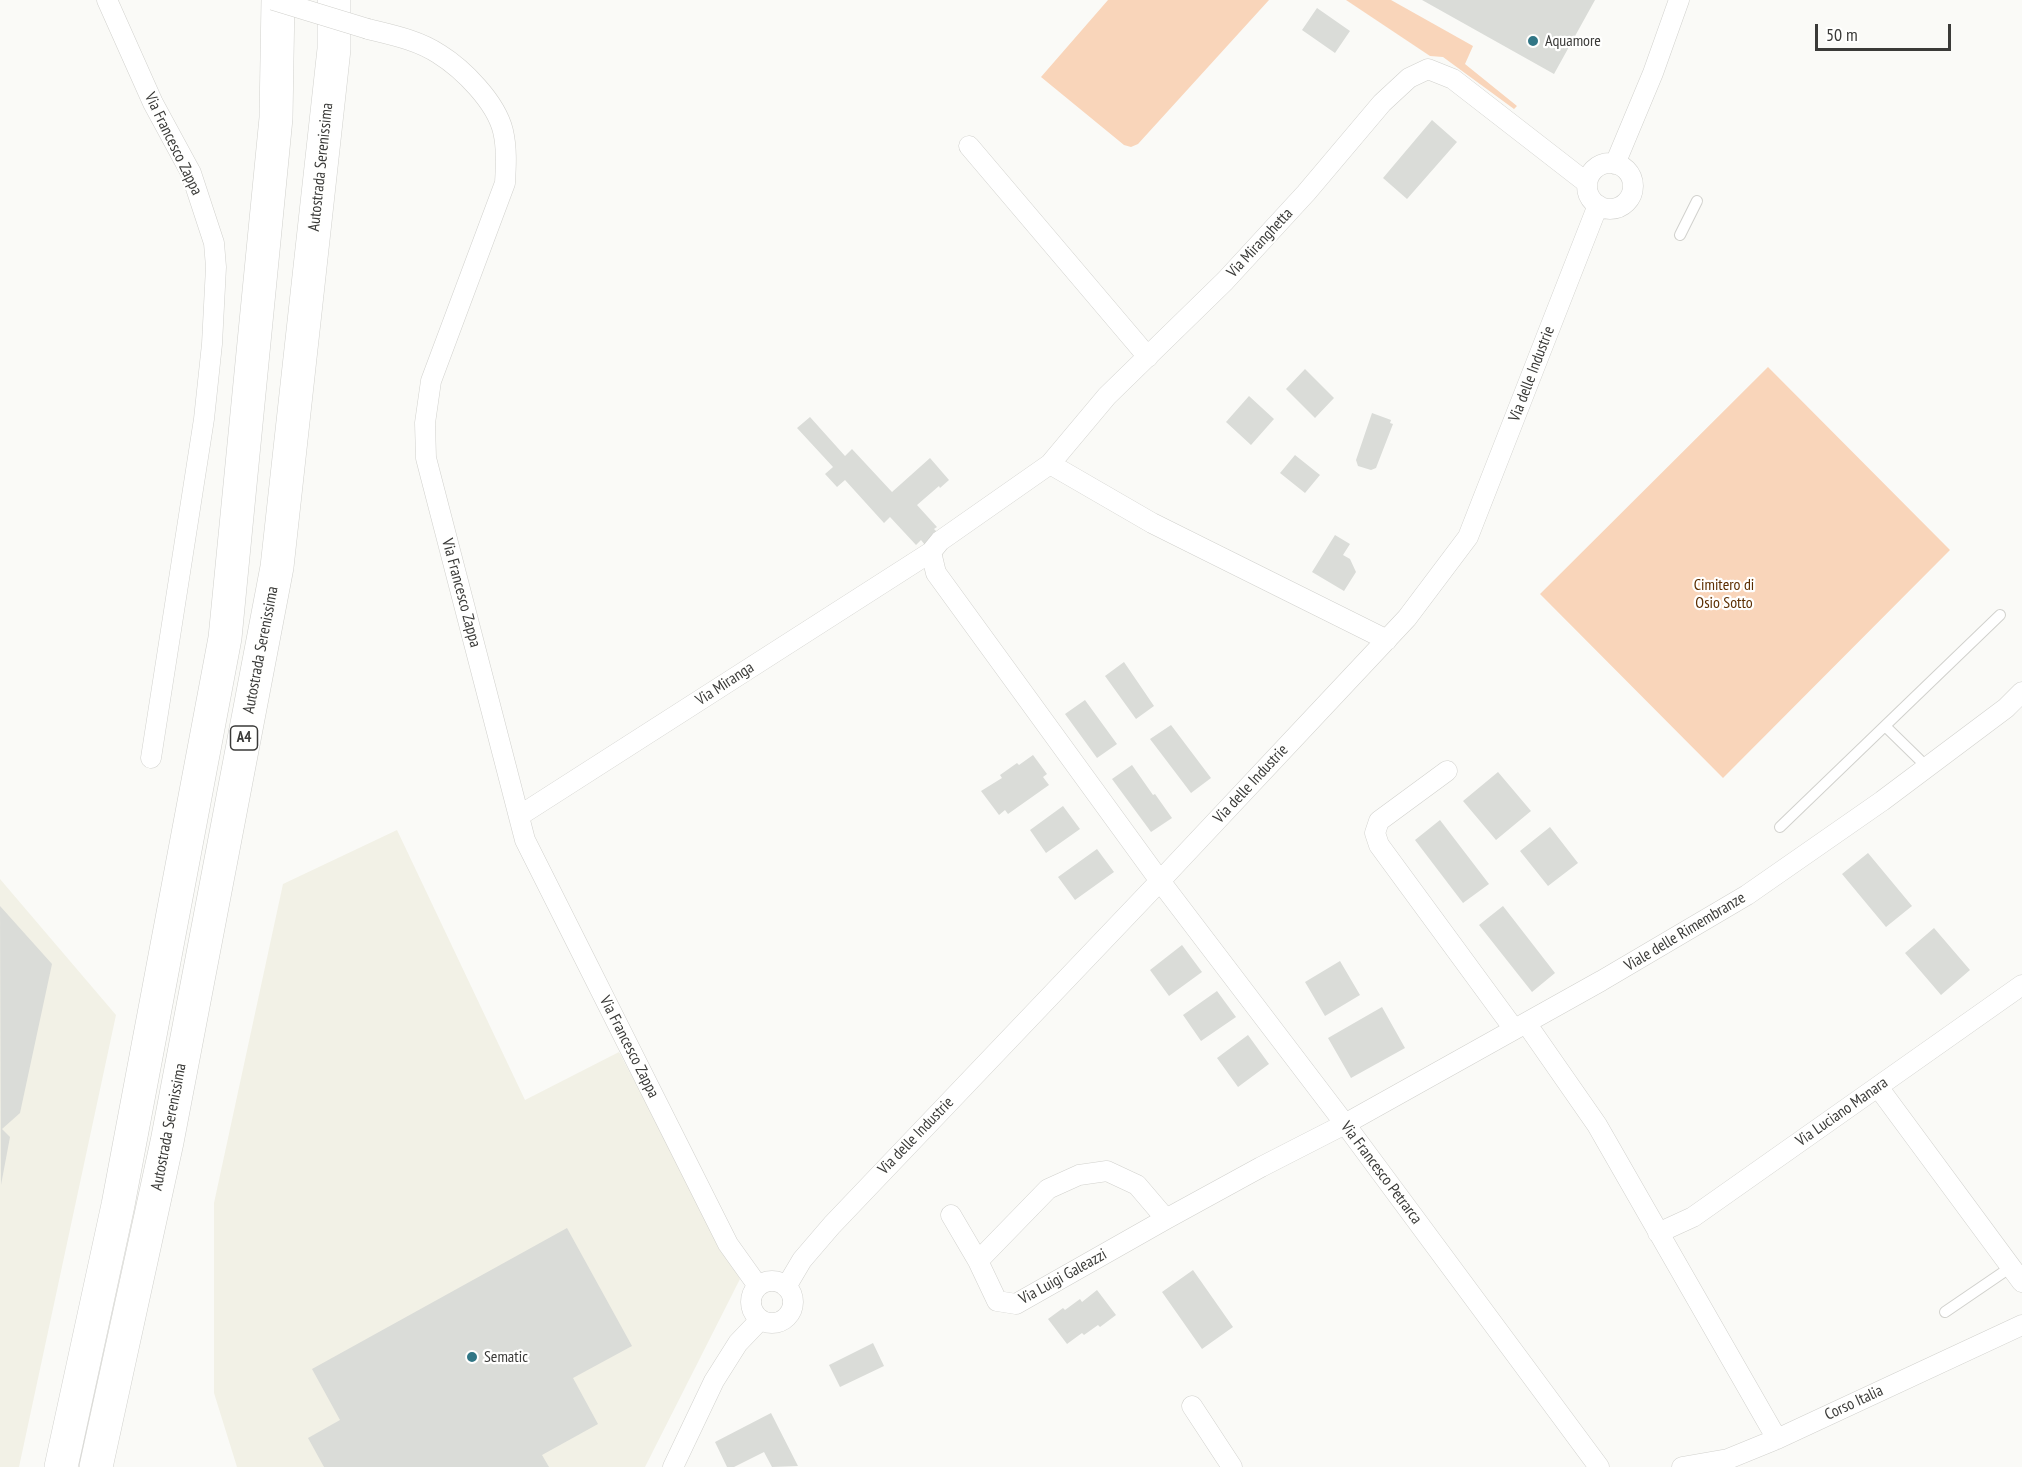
<!DOCTYPE html>
<html>
<head>
<meta charset="utf-8">
<style>
  body { margin:0 }
  #map { position:relative; width:2022px; height:1467px; overflow:hidden; background:#fafaf7; font-family:"PT Sans Narrow",sans-serif }
  canvas { display:block }
  .scale { position:absolute; left:1815px; top:24px; width:136px; height:27px; box-sizing:border-box; border:3px solid #3a3a38; border-top:0; padding-left:8px; font-size:18px; line-height:21px; white-space:nowrap; color:#3a3a38; -webkit-text-stroke:4px #fffffe; paint-order:stroke }
</style>
</head>
<body>
<div id="map">
<canvas width="2022" height="1467"></canvas>
<div class="scale">50 m</div>
</div>
<script>
const context = document.querySelector('canvas').getContext('2d');
context.lineJoin = 'round';
function paint(path, color) { context.fillStyle = color; context.fill(path, 'evenodd'); }
function strokePath(path, color, width, dash) { context.strokeStyle = color; context.lineWidth = width; context.lineCap = dash ? 'butt' : 'round'; context.setLineDash(dash || []); context.stroke(path); }
function label(font, color, halo, rows, align = 'center') {
  context.font = font + ' "PT Sans Narrow",sans-serif'; context.lineWidth = 4.5; context.setLineDash([]); context.textBaseline = 'middle'; context.strokeStyle = halo; context.fillStyle = color; for (const [text, x, y, turn = 0] of rows) {
    context.save(); context.translate(x, y); context.rotate((+turn || 0) * Math.PI / 180); context.textAlign = isNaN(turn) ? turn : align; if (halo) context.strokeText(text, 0, 0); context.fillText(text, 0, 0); context.restore();
  }
}
paint(new Path2D(`
  M397,830l128,270 94,-48 121,227 -95,188h-408l-23,-74v-190l69,-319z
  M0,879l116,136 -97,452h-19z`), '#f2f1e6');
paint(new Path2D(`
  M1108,0h161l-131,144 -7,3 -7,-2 -83,-68z
  M1346,0h45l82,46 -8,18 52,42 -3,3 -71,-52 -13,-1z
  M1768,367l182,183 -227,228 -183,-184z`), '#f9d5ba');
paint(new Path2D(`
  M1422,0h173l-41,74z
  M1317,8l33,23 -15,22 -33,-23z
  M1432,120l25,22 -50,57 -24,-21z
  M1305,369l29,29 -19,20 -29,-29z
  M1249,396l25,23 -23,26 -25,-23z
  M1372,413l19,7 -1,3 3,1 -17,44 -5,2 -13,-4 -2,-6z
  M810,417l35,39 7,-7 40,43 38,-34 19,22 -9,8 -1,-2 -22,19 20,22 -3,2 4,4 -13,12 -4,-5 -5,5 -26,-28 -6,6 -39,-43 -8,7 -12,-13 8,-7 -36,-39z
  M1295,455l25,20 -15,18 -25,-20z
  M1335,535l15,9 -7,11 7,4 6,13 -12,19 -32,-19z
  M1124,662l30,44 -18,13 -31,-43z
  M1085,700l32,44 -20,14 -32,-44z
  M1171,725l40,53 -20,15 -41,-54z
  M1033,755l14,19 -4,3 6,8 -41,29 -3,-4 -6,5 -18,-24 21,-13 -2,-3 17,-12 2,2z
  M1132,765l21,30 2,-1 17,24 -21,14 -39,-53z
  M1498,772l33,39 -35,29 -33,-39z
  M1063,806l17,23 -34,24 -16,-23z
  M1440,820l49,64 -26,19 -48,-63z
  M1550,827l28,36 -30,23 -28,-35z
  M1097,849l17,23 -39,28 -17,-23z
  M1868,853l44,53 -26,21 -44,-53z
  M0,906l52,58 -32,149 -18,16 8,8 -9,48z
  M1503,906l52,67 -23,19 -53,-67z
  M1934,928l36,42 -29,25 -36,-42z
  M1182,945l20,27 -33,24 -19,-26z
  M1340,961l20,34 -35,21 -20,-34z
  M1217,991l19,26 -35,24 -18,-26z
  M1382,1007l23,41 -54,30 -23,-40z
  M1248,1035l21,29 -31,23 -21,-29z
  M567,1228l65,118 -59,32 25,46 -56,31 7,12h-225l-16,-29 32,-18 -28,-51z
  M1193,1270l40,57 -31,22 -40,-57z
  M1097,1290l19,25 -16,12 -2,-2 -14,10 -2,-2 -15,11 -19,-25 15,-11 2,2 15,-11 2,3z
  M873,1343l11,23 -44,21 -11,-22z
  M771,1413l27,53 -26,1 -8,-15 -30,15h-7l-12,-25z`), '#dadcd8');
const lane = new Path2D(`
  M1680,235l17,-34
  M1885,726l42,41
  M1780,827l220,-212
  M1945,1312l66,-45`);
const street = new Path2D(`
  M107,0l46,103 38,70 23,70 2,24 -4,77 -8,75 -53,339
  M368,29c24,6 50,11 71,25 24,15 57,48 64,77 4,17 3,35 2,52l-74,198 -6,42 1,35 99,382 203,404 30,42
  M969,146l179,211
  M1587 186a23 23 0 1 1 46 0a23 23 0 1 1-46 0Z
  M1615,164l38,-91 26,-73
  M1587,183l-134,-104 -25,-10 -19,9 -27,25 -76,90 -81,88 -118,115 -57,68 -110,77 -9,11 5,21 224,308 185,243 254,343
  M1050,464l102,59 235,117
  M1447,771l-68,50 -4,12 4,12 135,184
  M519,816l412,-264
  M1526,1023l71,102 180,314
  M1878,1087l144,195
  M951,1215l27,46 19,40 19,3 150,-85 95,-52 84,-43 256,-143 146,-86 135,-94 124,-93 16,-16
  M1658,1233l35,-16 329,-232
  M978,1261l70,-72 31,-14 28,-4 30,14 29,34
  M751 1302a21 21 0 1 1 42 0a21 21 0 1 1-42 0Z
  M786,1287l16,-27 30,-35 328,-344 247,-263 61,-81 130,-332
  M1192,1406l40,61
  M673,1467l41,-86 24,-38 22,-23
  M1682,1467l46,-8 49,-20 245,-114`);
const highway = new Path2D(`
  M61,1467l57,-262 107,-567 51,-520 2,-118
  M96,1467l71,-325 110,-575 57,-518v-49`);
strokePath(lane, '#d1d1cd', 12);
strokePath(street, '#d1d1cd', 21);
strokePath(highway, '#d1d1cd', 34);
strokePath(lane, '#fff', 10);
strokePath(street, '#fff', 20);
strokePath(highway, '#fff', 33);
const streetBridge = new Path2D(`
  M273,0l95,29`);
strokePath(streetBridge, '#d1d1cd', 21, []);
strokePath(streetBridge, '#fff', 20);
for (const [x, y, r, color] of [
  [1533,41,6,"#317685"],
  [472,1357,6,"#317685"]
]) { const dot = new Path2D(); dot.arc(x, y, r, 0, 2 * Math.PI); context.fillStyle = color; context.fill(dot); strokePath(dot, '#fffffe', 2); }
for (const [x, y, w] of [
  [244,738,27]
]) { const box = new Path2D(); box.roundRect(x - w / 2, y - 12, w, 24, 4.5); context.fillStyle = '#fffffe'; context.fill(box); strokePath(box, '#3a3a38', 1.5); }
label('bold 15px', '#3a3a38', null, [
  ["A4",244,738]
]);
label('16px', '#3a3a38', '#fffffe', [
  ["Aquamore",1545,41],
  ["Sematic",484,1357]
], 'left');
label('16px', '#3a3a38', '#fffffe', [
  ["Via Francesco Zappa",173,144,64],
  ["Autostrada Serenissima",321,167,-84],
  ["Via Miranghetta",1260,243,-47],
  ["Via delle Industrie",1532,374,-69],
  ["Via Francesco Zappa",461,593,75],
  ["Autostrada Serenissima",261,650,-79],
  ["Via Miranga",725,684,-33],
  ["Via delle Industrie",1251,784,-47],
  ["Viale delle Rimembranze",1685,932,-31],
  ["Via Francesco Zappa",629,1047,63],
  ["Via Luciano Manara",1842,1112,-35],
  ["Autostrada Serenissima",169,1127,-79],
  ["Via delle Industrie",916,1136,-46],
  ["Via Francesco Petrarca",1381,1173,53],
  ["Via Luigi Galeazzi",1063,1277,-29],
  ["Corso Italia",1854,1403,-25]
]);
label('16px', '#5c2e01', '#fffffe', [
  ["Cimitero di",1724,585],
  ["Osio Sotto",1724,603]
]);
</script>
</body>
</html>
